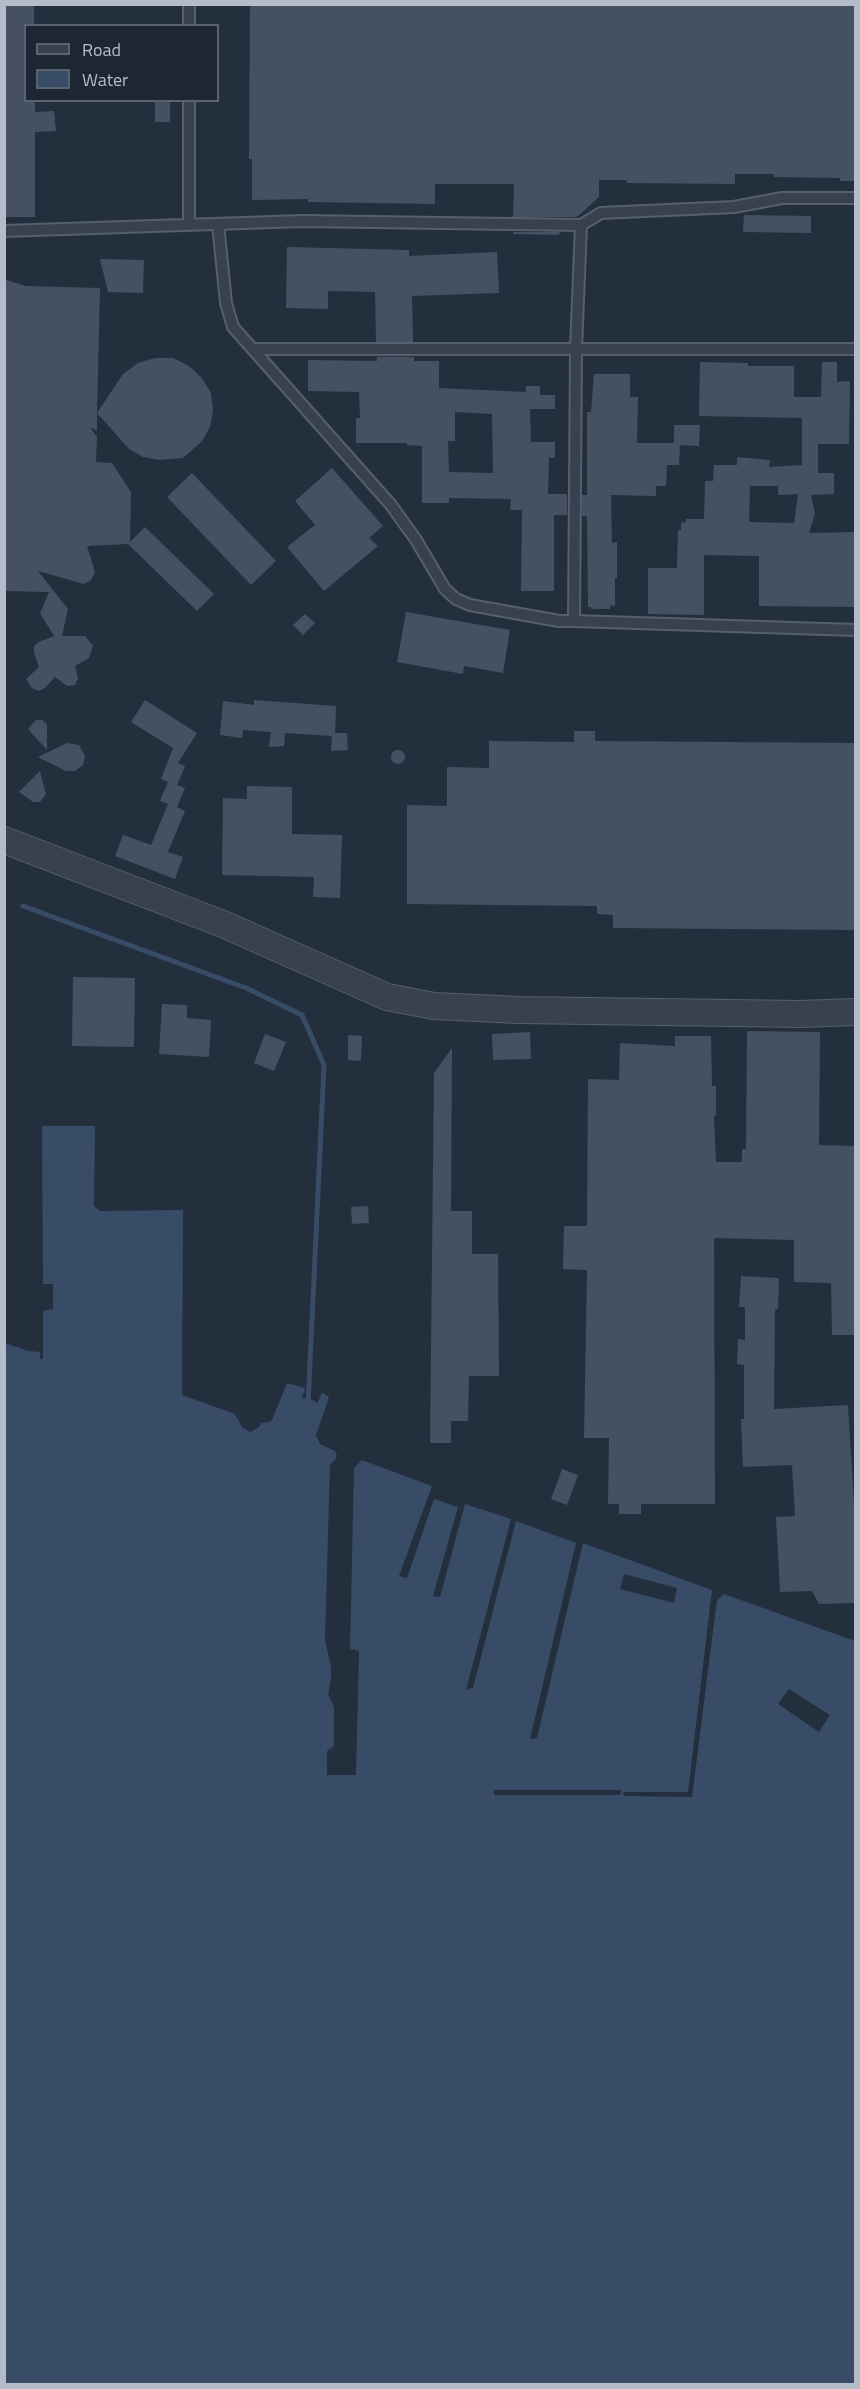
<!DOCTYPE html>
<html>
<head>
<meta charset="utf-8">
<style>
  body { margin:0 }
  #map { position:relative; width:860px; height:2389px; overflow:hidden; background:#242f3e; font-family:"Titillium Web",sans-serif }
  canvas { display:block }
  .frame { position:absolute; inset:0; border:6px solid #b4bcc9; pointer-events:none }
  .legend { position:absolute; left:24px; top:24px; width:195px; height:78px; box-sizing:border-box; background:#1d2633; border:2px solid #59626f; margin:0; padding:8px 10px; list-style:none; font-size:18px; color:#b4bcc9 }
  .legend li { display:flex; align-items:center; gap:12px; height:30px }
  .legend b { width:30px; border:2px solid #59626f }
</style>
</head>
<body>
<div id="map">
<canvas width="860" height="2389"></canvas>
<div class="frame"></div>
<ul class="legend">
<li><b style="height:8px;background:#38414e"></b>Road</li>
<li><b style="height:16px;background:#394c67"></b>Water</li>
</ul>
</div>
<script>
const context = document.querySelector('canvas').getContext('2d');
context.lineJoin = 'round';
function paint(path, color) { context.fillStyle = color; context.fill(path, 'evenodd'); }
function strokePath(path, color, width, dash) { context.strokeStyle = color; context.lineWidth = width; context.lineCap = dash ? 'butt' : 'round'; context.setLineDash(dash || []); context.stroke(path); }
paint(new Path2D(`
  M42,1126h53l-1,80 6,5 83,-1 -1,185 53,19 7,13 8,5 9,-5 2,-4 8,-1 3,-2 15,-37 18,5 -3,10 13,3 2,3 5,-11 7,4 -13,38 4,9 15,7 2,5 -2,4 -5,4 -5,176 6,27v12l-3,15 6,13v39l-7,5v24h29l3,-124 -9,-2 4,-181 8,-8 70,26 -33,90 8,2 27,-79 24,8 -25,89 7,1 25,-93 46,15 -45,171 7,-2 43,-167 60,22 -46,196 7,-1 46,-195 129,47 -24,202h-65l1,4 68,1 25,-197 7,-6 131,47v743h-850l-1,-1041 25,8 11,1v7h3v-48l10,-2v-25h-10zM624,1574l53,14 -3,15 -54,-14zM789,1689l41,26 -11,17 -41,-28zM494,1790h127v1l-1,4h-126z`), '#394c67');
strokePath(new Path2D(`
  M23,906l223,82 56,27 22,50 -16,340`), '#394c67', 5);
paint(new Path2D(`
  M4,4h30v22h-8v74h9v12l19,-1 2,20 -21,1v85h-31z
  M250,4h605v177h-15v-3l-66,-1v-3h-39v10l-108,-1v-3h-28v17l-22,20h-64l1,-33h-79v20l-127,-2v-3l-56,1v-41h-3z
  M155,100h15v22h-15z
  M744,215l67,1v17l-68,-1z
  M513,232h48l-3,3 -45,-1z
  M287,247l122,3v6l88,-4 2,41 -87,3 1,46h-37l-1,-50 -47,-1v18l-42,-1z
  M100,259l44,1 -1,33 -35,-1z
  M4,279l21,7 75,2 -3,125 26,-39 15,-11 17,-5h18l16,8 13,12 9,15 2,18 -3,16 -8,14 -19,17 -24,2 -16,-3 -14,-8 -32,-36v18l-7,-4 7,10 -1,25 16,1 19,29 -1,50 15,-15 69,67 -17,17 -69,-67 -41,2 8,26 -4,8 -7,4 -46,-13 30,38 -6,27h23l8,10 -4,12 -14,8 3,12 -3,7 -8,1 -12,-9 -10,11 -6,3 -7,-3 -6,-9 13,-12 -5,-14v-7l5,-4 15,-6 -14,-23 9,-21 -45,-1z
  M377,357h37v4h25v27l87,4v-6h14v9h15v14h-25l1,33h24v16h-6l-1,36h19v21h-13v76h-33l1,-81h-12l1,-11 -62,-1v5h-27v-57l-15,-1v-2h-51v-25h4l-1,-26 -51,-1v-31l69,1zM455,412l37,2 1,59 -44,-1 -1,-31h7z
  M700,362l48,1v3h46v31h27l1,-35h15v20l13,-1 -1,63h-31v29h16v21l-23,1 4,19 -6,19 46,-1v75l-96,-1v-50l-55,-1v60l-56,-1v-46h29l1,-38h3v-7l5,-1v-3h18l1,-38h8l1,-16h23v-8l33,3 -1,7 33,-2v-47l-103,-2zM750,486h28v9l20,-1 -4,29 -45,-1z
  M594,374h36v23h8l-1,46h37v-18h26l-1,21 -19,-1 -1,20h-12l-1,21h-10v10l-45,-1 1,48 5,-1v36h-2v28l-5,-1v4h-19v-2h-3l-1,-91h-5v-21h5v-83h4z
  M332,468l51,58 -14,12 9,8 -54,45 -37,-44 28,-22 -20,-24z
  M192,473l84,88 -25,24 -84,-88z
  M406,612l104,18 -7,43 -39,-7 -1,8 -66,-12z
  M305,614l10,9 -12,12 -10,-10z
  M145,700l52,33 -19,30 7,3 -8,19 8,3 -8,19 8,4 -17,41 15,5 -8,22 -60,-23 8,-21 28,10 17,-41 -8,-3 8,-19 -7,-3 12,-31 -42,-26z
  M254,700l82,6 -1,27h12l1,17 -17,1 1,-15 -47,-3 -1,13 -15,1 2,-15 -28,-2 -1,8 -22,-3 3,-34 31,4z
  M36,720h6l5,4v26l-19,-21z
  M574,731h21v10l260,2v187l-242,-2v-13l-16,-1v-8l-190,-2v-99l40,1v-39l42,1v-27l85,1z
  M67,743l12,2 6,11 -2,9 -8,6h-9l-28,-14z
  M391 757a7 7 0 1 1 14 0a7 7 0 1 1-14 0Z
  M40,771l6,23 -6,8h-7l-14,-10z
  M247,786l45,1v47l50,1 -2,63 -27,-1 1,-20 -92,-2 1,-77 24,1z
  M73,977l62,1 -1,69 -62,-1z
  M162,1004l25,1v13l24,2 -2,37 -50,-3z
  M747,1031l73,1 -1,113 36,1 -1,135h1v54h-23l-1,-52 -37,-1v-42l-80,-2 1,266h-74v10h-22v-10h-11l1,-66h-25l3,-168 -24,-1 1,-43h23l1,-147 31,1 1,-37 55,3v-10h36l1,50h4v30h-2l2,46h26v-13h4z
  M530,1032l1,27 -38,1 -1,-26z
  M265,1034l21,8 -12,29 -20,-8z
  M348,1035l14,1 -1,25 -13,-1z
  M452,1048l-1,163h21v43h26l1,122h-30l-1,45h-17v22h-21l4,-370z
  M368,1206l1,17 -17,1 -1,-17z
  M741,1276l38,2 -1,31h-3l-1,100 74,-4 6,100h1v98l-36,1 -7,-13 -32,1 -4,-75 19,-1 -3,-51 -49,2 -2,-48h3v-54l-7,-1 1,-25 7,1v-33h-6z
  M562,1469l16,6 -11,30 -16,-6z`), '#455162');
const service = new Path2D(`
  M189,4v22
  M189,100v125
  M218,224l8,79 7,24 158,178 25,35 29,49 11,10 14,6 89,16h15
  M581,225l-5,124 -2,272 282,9
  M4,231l299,-10 278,4 20,-12 133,-6 48,-9h74
  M253,349h603`);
const tertiary = new Path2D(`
  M4,840l219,84 164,73 47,9 85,4 281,4 56,-2`);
strokePath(service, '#565f6c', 14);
strokePath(tertiary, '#565f6c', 28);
strokePath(service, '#38414e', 10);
strokePath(tertiary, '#38414e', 26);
</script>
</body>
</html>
